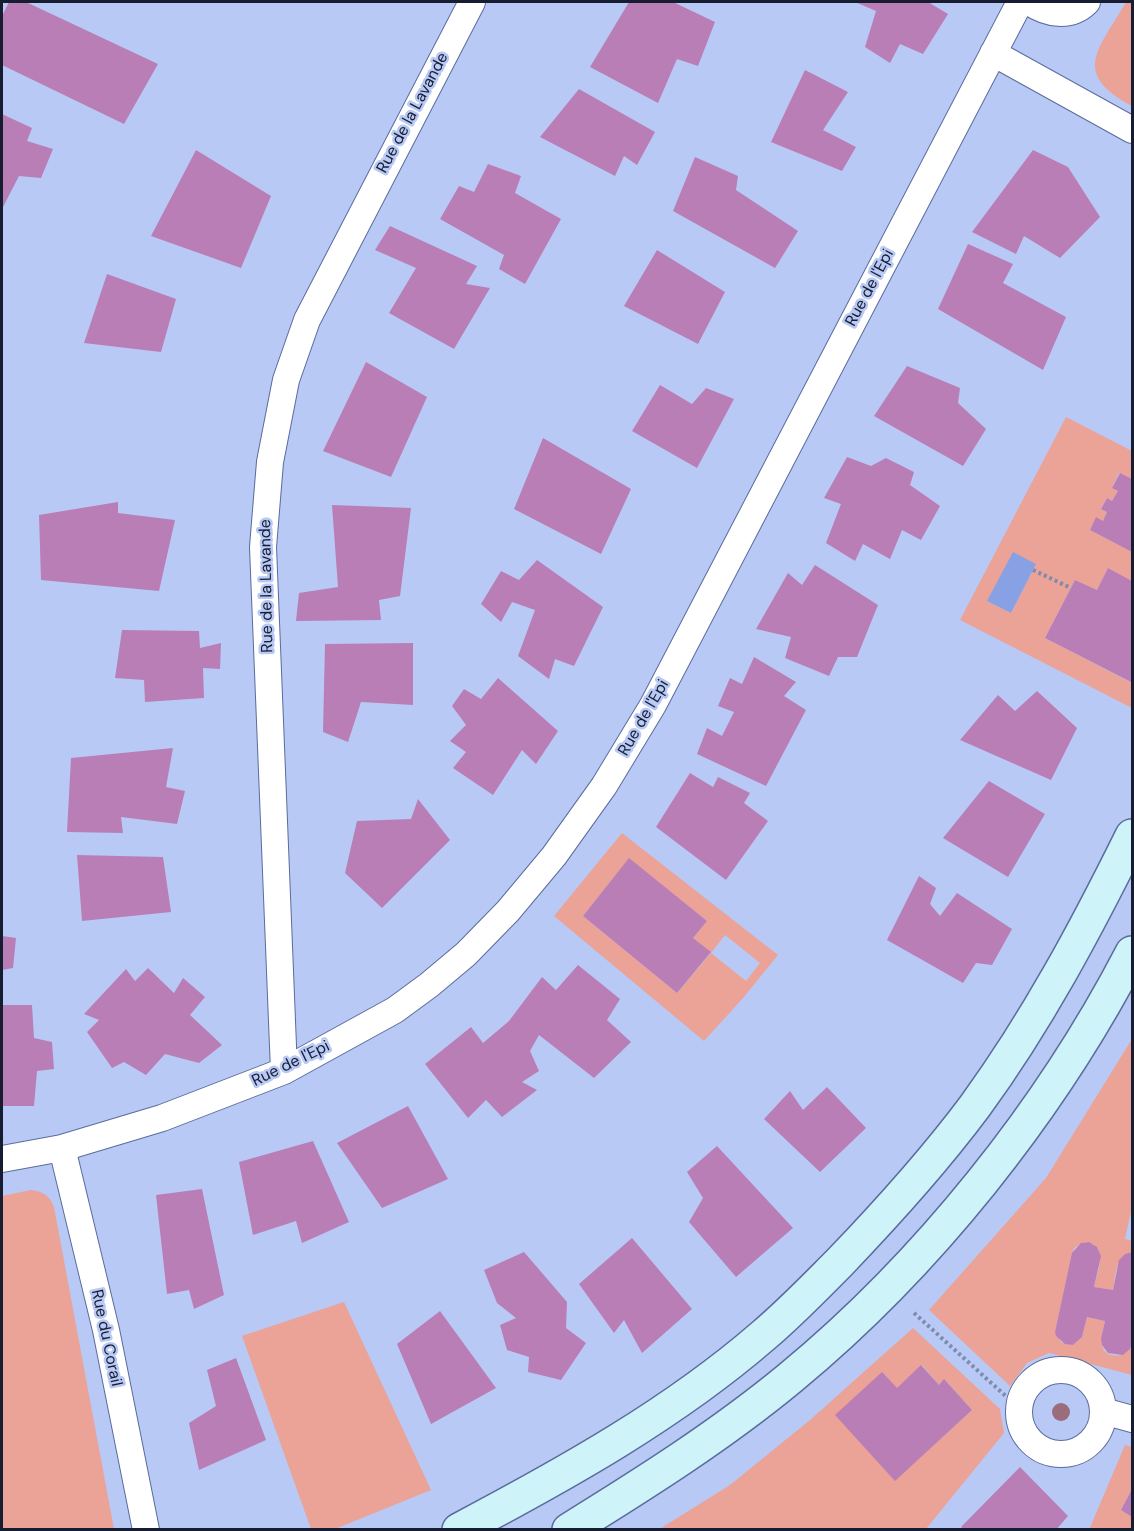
<!DOCTYPE html>
<html>
<head>
<meta charset="utf-8">
<style>
  body { margin:0 }
  #map { position:relative; width:1134px; height:1531px; overflow:hidden; background:#b9c9f5; font-family:"DM Sans",sans-serif }
  canvas { display:block }
  .frame { position:absolute; inset:0; border:3px solid #161d31; pointer-events:none }
</style>
</head>
<body>
<div id="map">
<canvas width="1134" height="1531"></canvas>
<div class="frame"></div>
</div>
<script>
const context = document.querySelector('canvas').getContext('2d');
context.lineJoin = 'round';
function paint(path, color) { context.fillStyle = color; context.fill(path, 'evenodd'); }
function strokePath(path, color, width, dash) { context.strokeStyle = color; context.lineWidth = width; context.lineCap = dash ? 'butt' : 'round'; context.setLineDash(dash || []); context.stroke(path); }
function label(font, color, halo, rows, align = 'center') {
  context.font = font + ' "DM Sans",sans-serif'; context.lineWidth = 5; context.setLineDash([]); context.textBaseline = 'middle'; context.strokeStyle = halo; context.fillStyle = color; for (const [text, x, y, turn = 0] of rows) {
    context.save(); context.translate(x, y); context.rotate((+turn || 0) * Math.PI / 180); context.textAlign = isNaN(turn) ? turn : align; if (halo) context.strokeText(text, 0, 0); context.fillText(text, 0, 0); context.restore();
  }
}
paint(new Path2D(`
  M1126,2h6v104c-62,-33 -33,-57 -6,-104z
  M1066,417l66,34v28l-13,-6 -7,15 6,3 -6,10 -5,-3 -6,10 6,4 -4,9 -7,-3 -6,12 42,22v29l-24,-13 -11,22 -22,-10 -30,58 85,44 2,-4v30l-172,-88zM1036,564l-25,49 -24,-12z
  M622,833l156,122 -35,43 -39,43 -150,-125zM629,859l78,62 -14,17 18,15 -34,40 -94,-77zM725,935l35,28 -14,18 -35,-28z
  M1132,1039v168l-7,32 7,2v11c-17,3 -16,23 -19,38l-19,-3c4,-16 15,-43 -9,-45l-11,6 -19,84 6,10 12,3 9,-8 5,-20 18,4c-4,17 -9,38 18,34l7,-6 2,-6v32l-83,-22 -22,10 -17,23 -81,-76 117,-132z
  M31,1190c13,2 18,5 23,17l60,322h-112v-333z
  M344,1302l87,188 -96,39h-24l-69,-193z
  M913,1328l87,81 4,24 -78,96 -268,1 72,-45 80,-65zM922,1365l17,20 6,-5 27,30 -77,70 2,-92z
  M1125,1445l7,2v42l-11,21 11,7v12l-43,1z`), '#eba297');
paint(new Path2D(`
  M1013,552l23,12 -25,49 -24,-12z`), '#88a0e4');
paint(new Path2D(`
  M9,2h17l132,62 -34,60 -122,-59v-49z
  M629,2h44l42,20 -17,44 -21,-7 -19,44 -68,-36z
  M855,2h73l20,12 -25,40 -23,-10 -10,19 -25,-16 11,-36z
  M805,70l43,22 -25,38 33,17 -14,24 -71,-29z
  M579,89l76,43 -18,33 -13,-9 -9,20 -75,-39z
  M2,114l30,14 -5,13 26,8 -12,29 -22,-2 -17,33z
  M196,150l75,46 -30,72 -90,-32z
  M1033,150l35,17 32,50 -40,41 -36,-22 -8,18 -44,-22z
  M695,157l43,19 -2,14 62,41 -23,37 -102,-57z
  M488,164l33,12 -6,17 46,26 -36,65 -26,-15 5,-14 -64,-36 19,-33 15,6z
  M390,226l87,40 -11,18 24,4 -36,61 -65,-36 27,-45 -41,-18z
  M968,244l45,20 -10,19 63,34 -23,53 -105,-61z
  M657,250l68,42 -27,52 -74,-38z
  M107,274l69,25 -15,53 -77,-9z
  M366,362l61,35 -36,80 -68,-26z
  M907,366l53,22 -2,15 28,26 -23,37 -89,-50z
  M660,385l32,19 14,-16 28,11 -37,69 -65,-37z
  M543,438l88,51 -30,65 -87,-45z
  M847,457l24,9 15,-8 28,14 -4,13 30,21 -19,34 -19,-10 -12,29 -27,-15 -8,17 -29,-18 15,-39 -17,-6z
  M1120,473l12,6v73l-42,-22 6,-13 7,4 4,-9 -6,-3 6,-11 5,3 6,-10 -6,-3z
  M118,502v11l57,7 -16,71 -118,-11 -2,-65z
  M332,505l79,3 -11,88 -21,4 2,20 -85,1 3,-28 39,-6z
  M537,560l66,47 -29,59 -19,-7 -6,20 -31,-23 17,-46 -23,-8 -11,20 -20,-18 20,-33 18,9z
  M815,565l63,40 -21,52h-19l-9,19 -44,-18 6,-21 -35,-8 32,-56 14,12z
  M1108,568l24,13v97l-1,4 -86,-44 30,-58 22,10z
  M122,630l77,1 1,17 21,-5 -1,26 -17,-1 1,30 -59,4 -1,-22 -29,-2z
  M413,643v62l-52,-3 -13,40 -25,-10 2,-88z
  M754,657l42,25 -12,14 22,14 -40,76 -69,-32 10,-26 15,8 12,-24 -16,-6 12,-28 12,6z
  M498,678l60,53 -22,33 -14,-14 -29,45 -40,-27 13,-16 -16,-11 16,-16 -14,-19 12,-17 17,10z
  M1037,691l40,37 -26,52 -91,-40 38,-45 17,16z
  M173,748l-7,39 19,4 -8,33 -56,-7 2,16 -56,-1 4,-74z
  M690,773l23,14 5,-10 32,16 -6,10 24,18 -42,59 -70,-53z
  M989,781l56,33 -37,63 -65,-39z
  M418,799l32,41 -68,68 -37,-35 12,-52 54,-2z
  M77,855l86,2 8,55 -89,9z
  M629,858l78,63 -14,17 18,14 -34,41 -94,-77z
  M919,876l17,12 -6,16 10,12 17,-23 55,36 -20,36 -16,-2 -13,20 -76,-43z
  M2,936l14,2 -3,30 -11,2z
  M578,965l42,34 -13,21 24,22 -37,36 -55,-43 -9,16 9,20 -17,11 15,8 -35,27 -16,-17 -18,18 -43,-54 46,-37 12,16 26,-22 33,-44 14,13z
  M148,968l26,25 9,-15 22,19 -15,18 32,30 -23,18 -34,-9 -19,21 -22,-13 -12,6 -25,-36 12,-12 -15,-6 42,-45 9,12z
  M2,1005h30l2,33 18,4 2,27 -17,2 -3,35h-32z
  M827,1087l39,41 -46,44 -56,-53 26,-28 13,19z
  M408,1106l40,73 -66,29 -45,-65z
  M313,1141l36,81 -47,21 -6,-22 -43,14 -14,-73z
  M717,1146l76,82 -57,49 -47,-55 14,-24 -16,-26z
  M202,1189l22,106 -30,14 -5,-19 -22,4 -11,-99z
  M632,1238l60,71 -50,44 -18,-33 -10,13 -35,-49z
  M1089,1242l8,5 4,9 -7,31 19,3 6,-30 6,-6 7,-2v91l-2,6 -7,6 -15,-2 -6,-8 -1,-6 4,-18 -18,-4 -5,20 -9,8 -8,-1 -9,-8 -1,-4 17,-79 9,-10z
  M524,1252l43,50 -1,26 20,15 -25,37 -33,-8 1,-15 -22,-7 -7,-25 16,-7 -19,-15 -13,-33z
  M440,1311l56,77 -65,36 -34,-80z
  M236,1358l30,82 -67,30 -10,-47 27,-17 -9,-36z
  M921,1365l18,20 5,-6 28,31 -77,71 -60,-66 47,-43 15,16z
  M1020,1467l48,49 -12,14h-91l-4,-3z
  M1132,1489v28l-11,-7z`), '#b97eb6');
const minor = new Path2D(`
  M1029,2c18,12 41,17 58,0
  M993,53l139,77
  M284,1071l-21,-524 7,-85 16,-82 21,-60 165,-318
  M62,1148l44,182 40,200
  M2,1159l60,-11 100,-30 122,-47 111,-61 34,-25 37,-31 42,-43 46,-55 50,-70 49,-81 367,-703
  M1019 1412a42 42 0 1 1 84 0a42 42 0 1 1-84 0Z
  M1103,1411l29,8`);
const secondary = new Path2D(`
  M459,1530c106,-56 214,-116 305,-195 26,-22 51,-48 75,-72 48,-50 95,-102 136,-157 62,-85 111,-177 157,-270
  M569,1530c76,-47 152,-95 221,-152 137,-113 260,-267 342,-425`);
strokePath(minor, '#5a6c9d', 28);
strokePath(secondary, '#5a6c9d', 36);
strokePath(new Path2D(`
  M1033,570l38,18
  M914,1313l105,95`), '#7e8aae', 4, [3, 3]);
strokePath(minor, '#fff', 26);
strokePath(secondary, '#cef3f9', 33);
context.fillStyle = '#9b6c7c';
for (const [x, y] of [
  [1061,1412]
]) { context.beginPath(); context.arc(x, y, 9, 0, 2 * Math.PI); context.fill(); }
label('16px', '#161d31', '#b9c9f5', [
  ["Rue de la Lavande",413,113,-62],
  ["Rue de l'Epi",870,288,-62],
  ["Rue de la Lavande",267,586,-91],
  ["Rue de l'Epi",644,718,-60],
  ["Rue de l'Epi",291,1064,-26],
  ["Rue du Corail",106,1338,78]
]);
</script>
</body>
</html>
